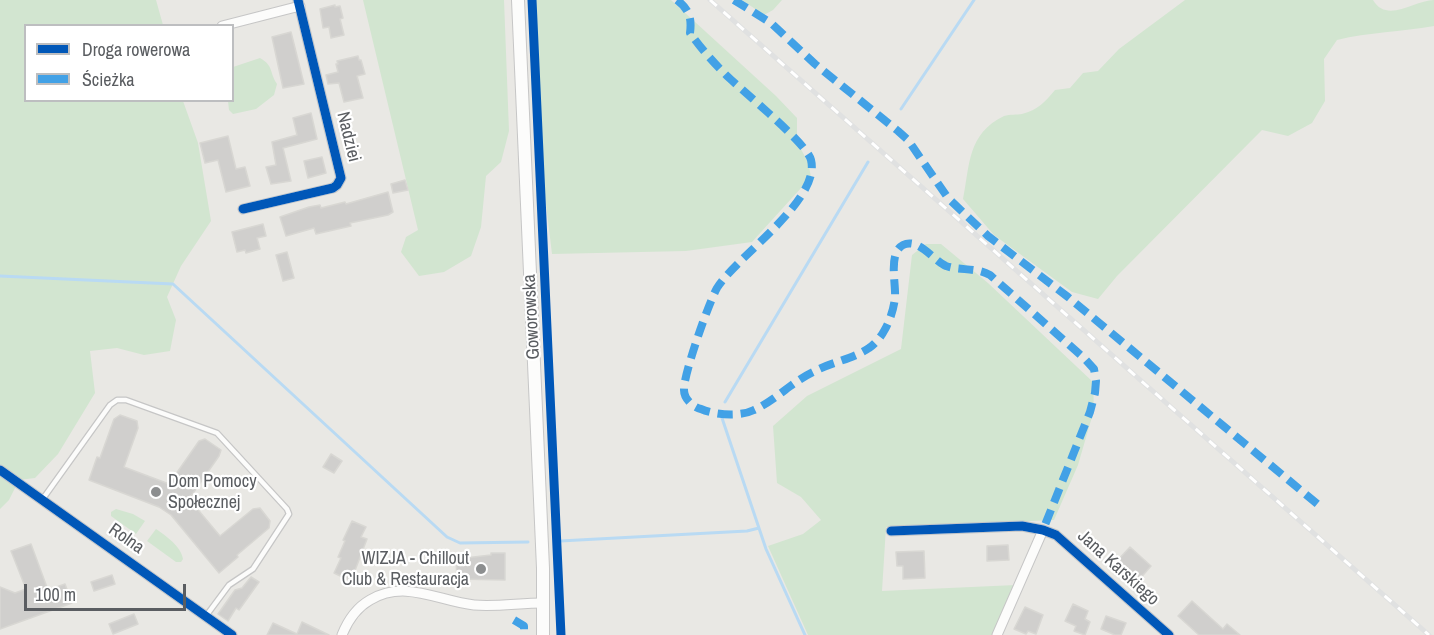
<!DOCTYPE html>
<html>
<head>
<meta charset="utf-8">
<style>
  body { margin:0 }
  #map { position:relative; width:1434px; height:635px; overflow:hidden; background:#e9e8e4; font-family:"Archivo Narrow",sans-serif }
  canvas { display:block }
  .legend { position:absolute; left:24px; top:24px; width:210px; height:78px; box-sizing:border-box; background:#fff; border:2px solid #bdbec0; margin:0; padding:8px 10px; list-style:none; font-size:18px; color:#5a5d61 }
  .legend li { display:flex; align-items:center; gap:12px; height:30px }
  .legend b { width:30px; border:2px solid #bdbec0 }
  .scale { position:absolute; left:24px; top:584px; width:162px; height:27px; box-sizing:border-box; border:3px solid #5a5d61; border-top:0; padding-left:8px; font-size:18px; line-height:21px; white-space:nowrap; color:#5a5d61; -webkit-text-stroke:4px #fff; paint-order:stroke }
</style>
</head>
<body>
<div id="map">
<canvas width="1434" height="635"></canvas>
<ul class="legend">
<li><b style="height:8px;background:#0057b8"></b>Droga rowerowa</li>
<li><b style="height:8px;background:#42a1e6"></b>Ścieżka</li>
</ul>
<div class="scale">100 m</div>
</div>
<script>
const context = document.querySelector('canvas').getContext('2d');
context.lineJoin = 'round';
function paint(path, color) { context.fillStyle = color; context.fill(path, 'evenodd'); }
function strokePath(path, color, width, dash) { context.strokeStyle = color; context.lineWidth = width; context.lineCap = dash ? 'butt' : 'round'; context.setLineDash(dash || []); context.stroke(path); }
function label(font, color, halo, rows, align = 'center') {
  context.font = font + ' "Archivo Narrow",sans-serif'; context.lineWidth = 4.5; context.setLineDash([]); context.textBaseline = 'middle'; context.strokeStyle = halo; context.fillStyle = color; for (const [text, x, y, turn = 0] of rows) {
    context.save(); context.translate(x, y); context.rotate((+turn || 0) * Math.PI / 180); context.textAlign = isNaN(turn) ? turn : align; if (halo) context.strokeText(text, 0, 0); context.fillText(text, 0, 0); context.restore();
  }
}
paint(new Path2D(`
  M0,0h156l7,25 -137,1v74l157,1 15,42 13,78 -30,45 -14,31 9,23 -6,31 -26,4 -27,-7 -27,3 5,42 -37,61 -23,24 -16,2 -10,20 -9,9z
  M363,0h141l5,131 -8,31 -15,14 -5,51 -10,29 -27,16 -25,4 -18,-24 5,-15 12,-7z
  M528,0h143l105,96 21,22v24l11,20 3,15 -59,65 -66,9 -134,3 -20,-167z
  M742,0h40l-9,10 -9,5z
  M1185,0h188c14,24 42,0 61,0v26c-33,6 -65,6 -97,14l-13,19 1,42 -13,22 -24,13 -26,-6 -145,146 -19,23 -26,-7 -78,-57 -31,-36c7,-34 4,-65 41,-83 6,-2 13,-1 18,-2 16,-4 23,-12 33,-24l15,-2 13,-15 15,-2 21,-22z
  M260,58c14,8 9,14 17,26l-3,11 -18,14 -23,5 -4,-4 -1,-9 4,-1 1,-33z
  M926,244h15l47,39 105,99 1,28 -16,55 -24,55 -168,7 -4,64 134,-6 -16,50h-192l-40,-89 35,-12 18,-14 -20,-23 -24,-14 -4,-57 34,-30 94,-47 11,-94z
  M116,509l17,5 12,7 -9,13 -25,-18v-4z
  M156,529c10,7 25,17 27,30l-2,3h-5l-29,-21z`), '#d2e5d0');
strokePath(new Path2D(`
  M901,109l73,-109
  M0,276l173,8 274,253 13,6 68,-1
  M725,402l143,-240
  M722,418l44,131 39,86
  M560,541l187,-10 12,-3`), '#b9daf3', 3);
const building = new Path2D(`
  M335,5v2l5,-1 3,12 -3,1 4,16 -13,3 -2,-11 -6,1 -3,-19z
  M291,32l13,52 -21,4 -11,-51z
  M358,56l1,4h2l4,14 -8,2 6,22 -19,4 -5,-19 -11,1 -2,-9 12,-3 -2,-8h2l-1,-3z
  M311,113l6,26 -34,9 8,33 -20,3 -5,-17 10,-2 -4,-23 25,-7 -4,-17z
  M228,136l8,33 9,-2 5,19 -24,6 -8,-32 -13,3 -5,-20z
  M322,157l4,16 -18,5 -4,-17z
  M405,180l3,10 -15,3 -2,-9z
  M388,192l5,20 -5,3 -38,8 1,3 -35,8 -2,-6 -28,8 -6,-19 29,-10 11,-2 1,3 24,-6 1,2z
  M263,224l3,12 -9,2 3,11 -14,4 -1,-3 -8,2 -5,-20z
  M287,252l7,26 -11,3 -7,-26z
  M120,415l17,6 1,7 -14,39 45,17 30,-43 6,-2 16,11 -2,6 -30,43 31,37 33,-27 7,-1 10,13 -1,7 -32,27 1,2 -19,16 -48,-58 -12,-8 -70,-27 8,-23 3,1 14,-39z
  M331,454l11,7 -8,12 -11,-6z
  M352,521l14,6 -5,10 6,2 -16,42 -17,-8 7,-15 -3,-1 7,-16 -2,-1z
  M31,544l17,46 17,-6 7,19 -72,26v-42l15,6 11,-4 -15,-38z
  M1008,545l1,15 -22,1v-15z
  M1130,547l21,19 -14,16 -21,-20z
  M924,551l1,27 -22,1v-13h-6l-1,-14z
  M491,553h14v27l-48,-1 -1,-20 35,-4z
  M112,575l3,9 -21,7 -3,-9z
  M251,577l8,5 -20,28 -3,-2 -8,13 -10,-7 17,-24 7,-2z
  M1192,601l31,28 4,-5 13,11h-41l-21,-19z
  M1073,604l15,7 -3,8 5,3 -5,13 -11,-4 2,-5 -11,-5z
  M1025,607l18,8 -7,19 -8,-3 -2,3 -12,-5z
  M134,614l4,10 -25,10 -4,-10z
  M1106,616l20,7 -5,12h-6l-14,-6z
  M302,622l27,13h-62l6,-12 24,11z`);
paint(building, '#d0cfcd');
strokePath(building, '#d8d7d3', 1.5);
const service = new Path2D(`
  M42,500l68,-95 7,-5h9l91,33 70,76 2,5 -36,55 -24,16 -23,31`);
const minor = new Path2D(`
  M222,26l78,-20
  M243,209l90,-21 4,-3 4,-7 -43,-178
  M0,470l232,165
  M891,531l131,-5 21,4 13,5 113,100
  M342,635c6,-15 14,-27 28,-35 35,-21 68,1 104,5 22,2 46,-2 69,-2
  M997,635l46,-105`);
const secondary = new Path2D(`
  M518,0l25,568v67`);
strokePath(service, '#c6c6c6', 7);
strokePath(minor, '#c6c6c6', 11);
strokePath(secondary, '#c6c6c6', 14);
strokePath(service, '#fcfcfb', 4.5);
strokePath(minor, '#fcfcfb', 9);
strokePath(secondary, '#fcfcfb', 12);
const rail = new Path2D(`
  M710,0l719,635`);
strokePath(rail, '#e0e1e1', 5);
strokePath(rail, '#fff', 3, [9]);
strokePath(new Path2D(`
  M677,0c12,9 15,18 13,33 10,14 22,28 35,41 16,16 82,69 86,86 10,40 -74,96 -94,128 -8,14 -34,88 -33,102 0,9 9,17 17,19 14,6 39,8 53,1 22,-10 39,-29 61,-39 17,-9 38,-12 54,-23 5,-3 12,-11 15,-17 6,-10 10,-23 11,-34 1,-14 -7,-44 8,-52 15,-8 31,16 43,21 15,5 29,1 44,9l94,83 10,11 2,12 -1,12 -5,19 -47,118
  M734,0l37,23 44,41 83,67 10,9 40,58 40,38 80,61 253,210
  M514,620l10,6v9`), '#42a1e6', 8, [15, 8]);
strokePath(new Path2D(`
  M532,0l29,635
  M243,209l90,-21 4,-3 4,-7 -43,-178
  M0,470l232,165
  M891,531l131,-5 21,4 13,5 113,100`), '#0057b8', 9);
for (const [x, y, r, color] of [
  [156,492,6,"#8c8e8f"],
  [481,569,6,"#8c8e8f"]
]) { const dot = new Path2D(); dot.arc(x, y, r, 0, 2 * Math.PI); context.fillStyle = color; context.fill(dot); strokePath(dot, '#fff', 2); }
label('18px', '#5a5d61', '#fff', [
  ["Nadziei",348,137,76],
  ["Goworowska",532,317,-93],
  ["Rolna",126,539,35],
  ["Jana Karskiego",1118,568,42]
]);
label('18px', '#5a5d61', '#fff', [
  ["Dom Pomocy",168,482],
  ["Społecznej",168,503],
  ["WIZJA - Chillout",469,559,"right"],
  ["Club & Restauracja",469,580,"right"]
], 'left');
</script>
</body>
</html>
